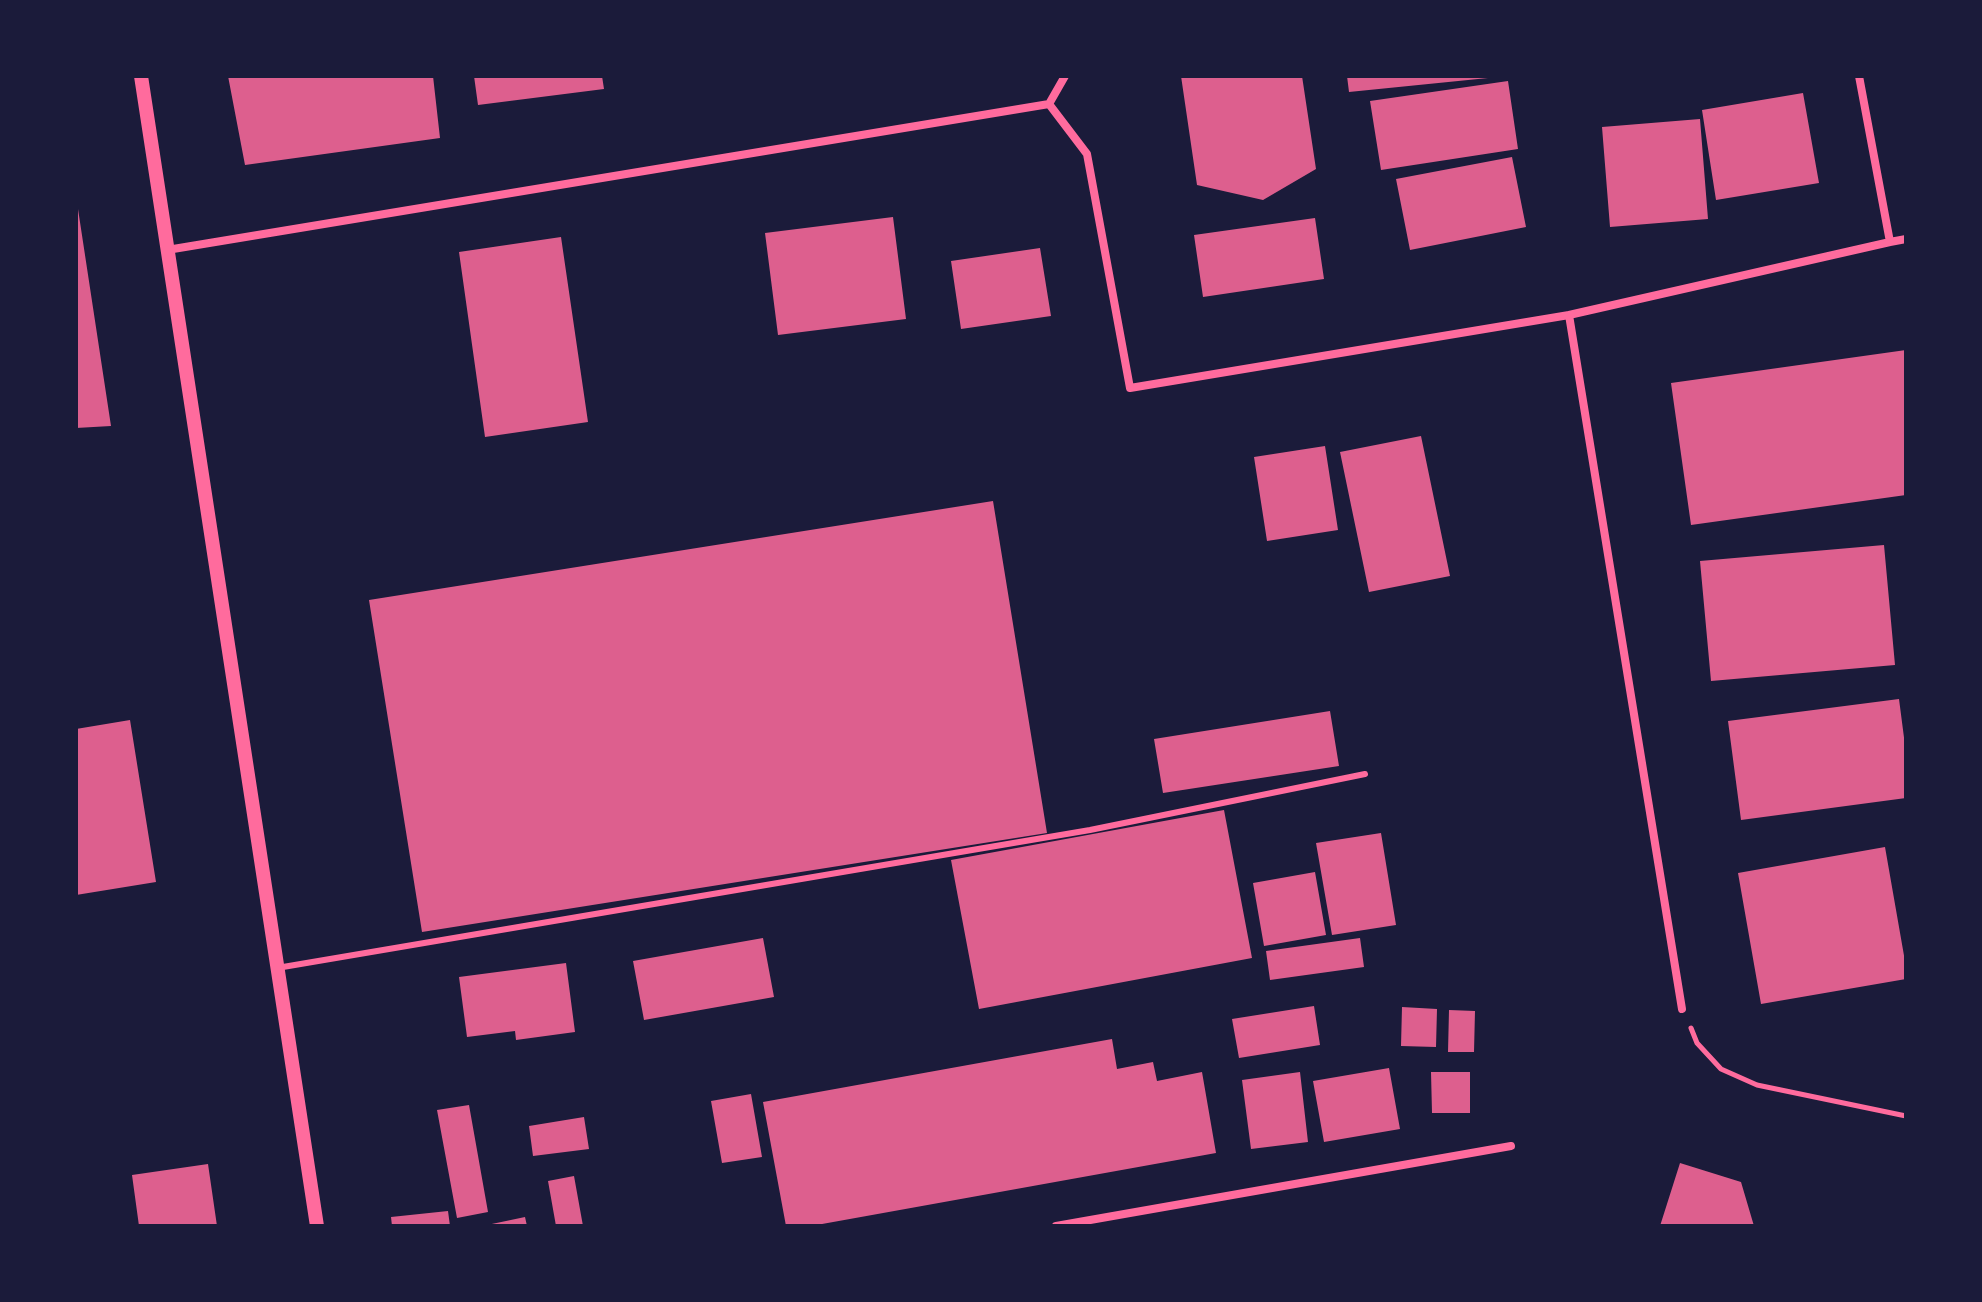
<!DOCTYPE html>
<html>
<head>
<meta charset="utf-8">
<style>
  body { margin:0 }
  #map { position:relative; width:1982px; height:1302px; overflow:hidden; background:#1b1b3a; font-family:"Noto Sans",sans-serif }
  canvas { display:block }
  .frame { position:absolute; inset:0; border:78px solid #1b1b3a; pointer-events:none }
</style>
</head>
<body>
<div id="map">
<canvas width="1982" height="1302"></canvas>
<div class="frame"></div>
</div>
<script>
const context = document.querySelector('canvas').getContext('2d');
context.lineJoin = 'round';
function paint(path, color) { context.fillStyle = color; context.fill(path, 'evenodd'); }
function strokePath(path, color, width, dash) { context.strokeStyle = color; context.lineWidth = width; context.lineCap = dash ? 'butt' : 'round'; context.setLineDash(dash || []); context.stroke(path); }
paint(new Path2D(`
  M228,76h205l7,62 -195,27z
  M474,76h128l2,13 -126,16z
  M1181,76h121l14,93 -53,31 -66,-15z
  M1347,76h141v2l-139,14z
  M1508,81l10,68 -137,21 -11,-69z
  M1803,93l16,90 -103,17 -14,-90z
  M1700,119l8,100 -98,8 -8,-100z
  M1512,157l14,70 -116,23 -14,-71z
  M76,209h2l33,217 -35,2z
  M893,217l13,102 -128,16 -13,-102z
  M1315,218l9,61 -121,18 -9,-62z
  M561,237l27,185 -103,15 -26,-185z
  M1040,248l11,68 -90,13 -10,-68z
  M1906,350v145l-215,30 -20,-142z
  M1421,436l29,140 -81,16 -29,-140z
  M1325,446l13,84 -71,11 -13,-84z
  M993,501l54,332 -625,99 -53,-332z
  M1884,545l11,120 -184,16 -11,-120z
  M1899,699l7,54v45l-165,22 -13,-99z
  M1330,711l9,55 -176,27 -9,-54z
  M130,720l26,162 -80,13v-166z
  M1224,810l28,148 -273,51 -28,-149z
  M1381,833l15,92 -64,10 -16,-92z
  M1885,847l21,120v12l-145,25 -23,-131z
  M1315,872l11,63 -62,11 -11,-63z
  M763,938l11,59 -130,23 -11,-59z
  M1360,938l4,29 -94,13 -4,-29z
  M566,963l9,69 -59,8 -1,-9 -48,6 -8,-60z
  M1314,1006l6,39 -81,13 -7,-39z
  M1402,1007l35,2 -1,38 -35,-1z
  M1449,1010l26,1 -1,41h-26z
  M1112,1039l5,30 36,-7 4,19 45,-9 14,81 -405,73h-25l-23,-124z
  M1389,1068l11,61 -76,13 -11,-61z
  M1300,1072l8,70 -57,7 -9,-69z
  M1431,1072h39v41h-38z
  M751,1094l11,63 -40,6 -11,-62z
  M469,1105l19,107 -31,6 -20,-108z
  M584,1117l5,32 -56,7 -4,-30z
  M1680,1163l61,19 13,44h-94z
  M208,1164l9,62h-78l-7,-51z
  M574,1176l9,50h-27l-8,-45z
  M448,1211l2,15h-58l-1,-9z
  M525,1217l2,9h-40v-1z`), '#dd5f8e');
strokePath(new Path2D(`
  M1691,1028l6,15 24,26 36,16 149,31`), '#ff6b9d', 5);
strokePath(new Path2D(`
  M277,968l813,-138 275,-56`), '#ff6b9d', 6);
strokePath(new Path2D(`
  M1049,104l38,50 43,234 439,-73
  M1890,242l16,-3
  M167,250l882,-146 16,-28
  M1682,1009l-113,-694 321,-73 -31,-166
  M1056,1226l455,-80`), '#ff6b9d', 8);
strokePath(new Path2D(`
  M141,76l176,1150`), '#ff6b9d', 14);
</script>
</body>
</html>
